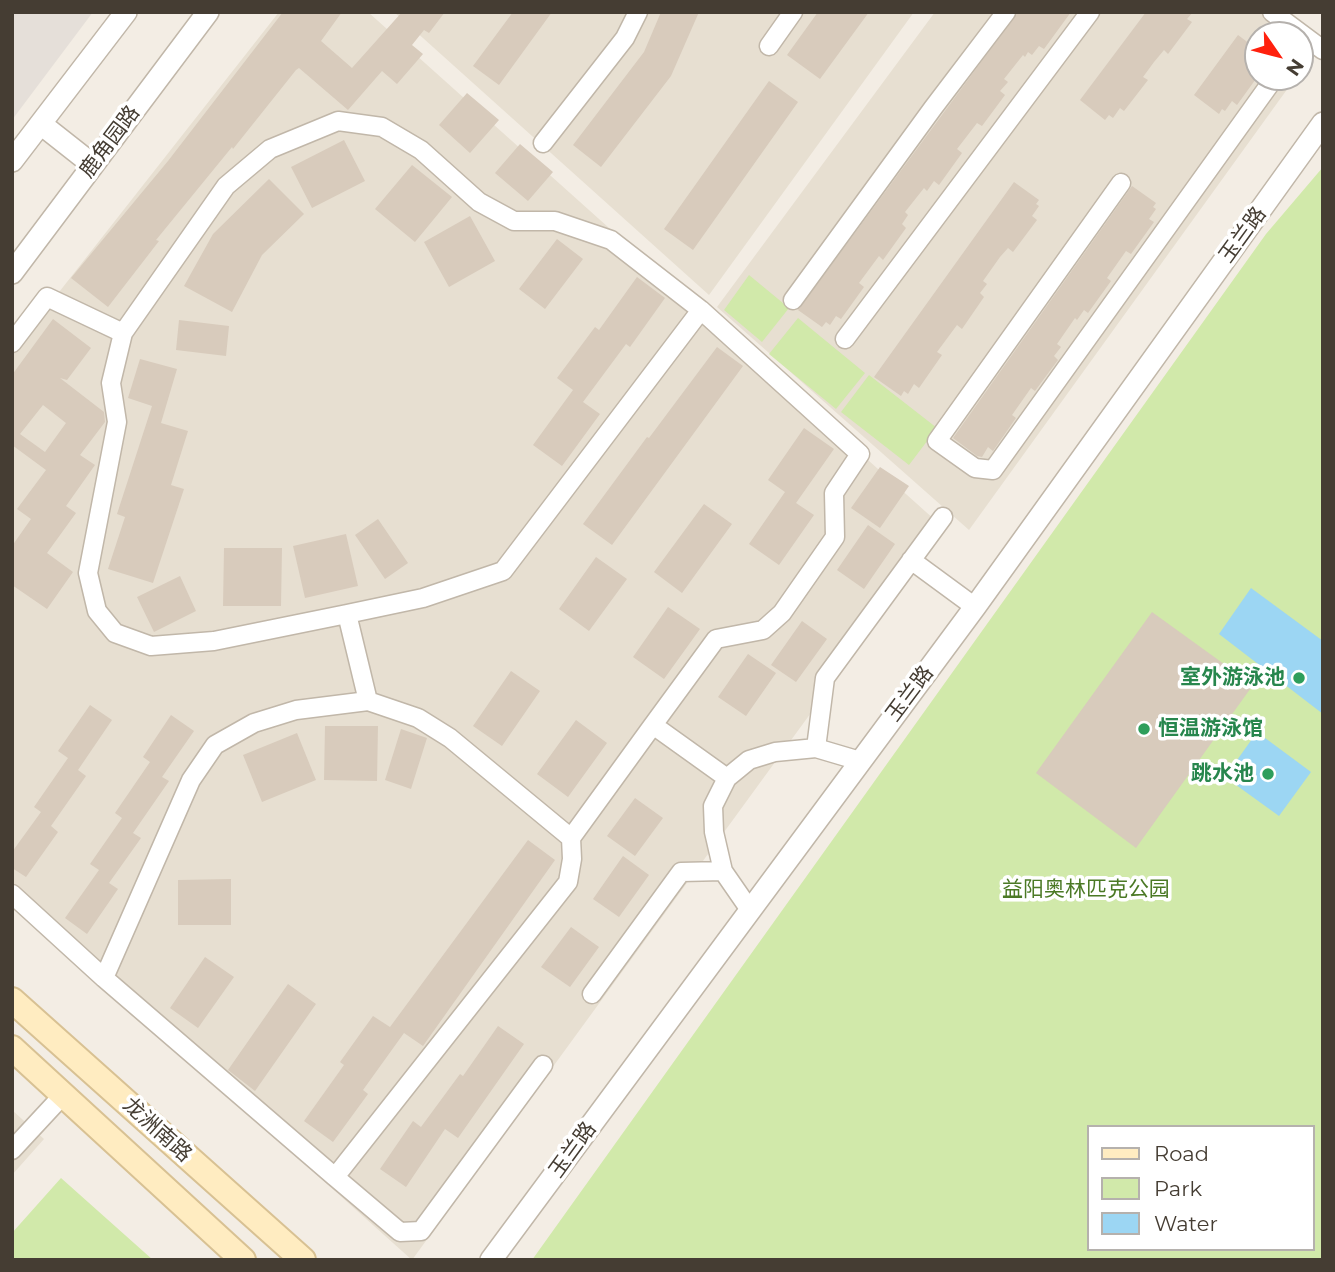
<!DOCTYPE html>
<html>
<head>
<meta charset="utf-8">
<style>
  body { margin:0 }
  #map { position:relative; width:1335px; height:1272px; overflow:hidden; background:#f3ede4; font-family:Montserrat,sans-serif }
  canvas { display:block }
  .frame { position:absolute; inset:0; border:14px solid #453d33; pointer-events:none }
  .legend { position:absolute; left:1087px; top:1125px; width:228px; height:126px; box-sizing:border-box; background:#fff; border:2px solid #b5b1ad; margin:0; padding:9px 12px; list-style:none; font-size:21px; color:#453d33 }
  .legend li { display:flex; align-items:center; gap:14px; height:35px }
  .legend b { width:35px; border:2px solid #b5b1ad }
  .north { position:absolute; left:1244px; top:21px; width:70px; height:70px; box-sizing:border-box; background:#fff; border:2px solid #b5b1ad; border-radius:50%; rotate:125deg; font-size:19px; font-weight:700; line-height:28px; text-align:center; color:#453d33 }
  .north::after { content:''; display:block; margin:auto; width:24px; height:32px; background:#ff210e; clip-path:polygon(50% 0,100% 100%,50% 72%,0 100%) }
</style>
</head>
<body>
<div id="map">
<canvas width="1335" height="1272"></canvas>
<div class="frame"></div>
<ul class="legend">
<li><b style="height:9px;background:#ffecc1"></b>Road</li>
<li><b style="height:19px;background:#d1e9aa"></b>Park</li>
<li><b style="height:19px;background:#9cd6f3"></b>Water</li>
</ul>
<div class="north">N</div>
</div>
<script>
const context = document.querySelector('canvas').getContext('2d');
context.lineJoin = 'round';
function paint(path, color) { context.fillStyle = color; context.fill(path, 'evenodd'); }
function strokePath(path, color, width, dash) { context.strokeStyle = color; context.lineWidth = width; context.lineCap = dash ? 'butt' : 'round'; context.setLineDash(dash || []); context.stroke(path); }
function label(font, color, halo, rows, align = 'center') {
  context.font = font + ' Montserrat,"Noto Sans SC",sans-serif'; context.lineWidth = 7; context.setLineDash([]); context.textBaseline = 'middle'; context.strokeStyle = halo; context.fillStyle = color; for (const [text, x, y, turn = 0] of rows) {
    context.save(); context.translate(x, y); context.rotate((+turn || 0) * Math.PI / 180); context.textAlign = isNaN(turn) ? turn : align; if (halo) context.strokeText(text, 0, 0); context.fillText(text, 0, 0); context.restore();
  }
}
paint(new Path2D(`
  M279,12h89l577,517 -533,731 -400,-358v-550z
  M394,12h520l-205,283z
  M935,12h351l36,28 -22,31v-36h-42v42h38l-327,453 -252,-223z
  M12,1110l32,29 -32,36z`), '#e7dfd1');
paint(new Path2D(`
  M12,12h81l-81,108z`), '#e5dfd9');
paint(new Path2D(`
  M1323,167v1093h-791l734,-1026zM1088,1127h224v122h-224z
  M749,275l40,33 -27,34 -38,-32z
  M798,318l67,55 -29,36 -67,-55z
  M869,375l68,53 -28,37 -68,-53z
  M61,1178l92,82h-141v-27z`), '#d1e9aa');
paint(new Path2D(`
  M1251,588l72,53v73l-104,-80z
  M1257,732l54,40 -32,44 -54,-39z`), '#9cd6f3');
paint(new Path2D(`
  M283,12h59l-21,29 31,27 50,-56h43l-16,21 -5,-3 -12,15 11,9 -26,30 -15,-13 -34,39 -49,-42 -3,2 -63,79 -1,-2 -76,93 3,1 -51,66 -37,-29 97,-117z
  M513,12h39l-53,73 -26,-19z
  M661,12h38l-28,64 -70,91 -28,-22 71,-93z
  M818,12h51l-49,67 -33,-24z
  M1018,12h53l-27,37 -5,-3 -7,9 -4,-3 -3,5 -2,-2 -19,24 4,3 -8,9 5,4 -23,31 -5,-3 -20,26 5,4 -23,32 -5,-4 -7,10 -3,-3 -19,24 3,3 -6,9 4,4 -23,32 -4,-4 -20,27 5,4 -23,32 -5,-3 -6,9 -4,-3 -4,5 -24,-17z
  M1146,12h47l-6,7 5,3 -24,32 -4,-4 -10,12 -11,15 5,3 -24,31 -4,-3 -7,10 -4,-3 -4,5 -25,-20z
  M1238,35l20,15v26l-21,29 -5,-4 -7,10 -3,-2 -3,5 -25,-19z
  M769,81l29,21 -105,148 -29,-21z
  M467,93l32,27 -29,33 -31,-28z
  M344,140l21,41 -53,27 -21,-41z
  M520,144l33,28 -25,29 -33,-28z
  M412,165l40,32 -37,45 -40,-33z
  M269,179l35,35 -42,41 -30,57 -48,-26 29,-52z
  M1014,182l25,18 -3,4 3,2 -7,10 5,4 -24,32 -5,-4 -8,9 -17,24 4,3 -7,9 4,4 -22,32 -5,-4 -20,27 5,3 -23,33 -5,-4 -6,10 -4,-3 -3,5 -27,-19z
  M1132,186l24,17 -3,4 3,2 -7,10 5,3 -23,32 -5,-3 -19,27 4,3 -23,32 -4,-3 -7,10 -2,-2 -18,26 4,3 -7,9 4,4 -23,31 -4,-3 -19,27 4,3 -23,33 -5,-4 -6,10 -5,-1 -24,-18z
  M470,216l25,45 -46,26 -25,-45z
  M557,239l26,20 -38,50 -26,-20z
  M637,277l28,21 -35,49 -4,-3 -43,58 17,12 -38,52 -29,-21 40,-55 -16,-12 38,-51 4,3z
  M53,319l38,29 -24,32 -7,-2 44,34 1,10 -25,33 15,10 -29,41 10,7 -29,40 26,19 -26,37 -35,-24v-39l19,-27 -14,-10 29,-39 -34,-25v-70zM43,405l23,18 -21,29 -25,-18z
  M179,320l50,6 -3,30 -50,-6z
  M717,347l26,19 -131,179 -29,-21 64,-87 2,1z
  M140,359l37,10 -16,54 27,8 -17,54 13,4 -31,94 -45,-14 17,-52 -8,-3 35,-108 -24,-8z
  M804,428l30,21 -38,54 18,12 -35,50 -30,-21 36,-52 -17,-12z
  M880,467l29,19 -29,42 -29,-20z
  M704,504l28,20 -50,69 -28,-21z
  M378,519l30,44 -23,16 -30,-44z
  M868,525l27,19 -31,45 -27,-19z
  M346,534l12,52 -53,12 -12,-52z
  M224,548h58l-1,58h-58z
  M596,557l31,22 -38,52 -30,-22z
  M180,576l16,35 -42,21 -17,-35z
  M668,607l32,22 -36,50 -31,-22z
  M1152,612l101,73 -117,163 -100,-75z
  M802,621l25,18 -31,43 -25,-17z
  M748,654l28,19 -30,43 -28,-19z
  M511,671l29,20 -38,55 -29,-20z
  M90,705l22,15 -34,50 8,6 -35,50 7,6 -32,45 -14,-9v-16l29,-40 -7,-5 34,-49 -10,-7z
  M171,715l23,16 -32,46 7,4 -36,52 8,5 -32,45 9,6 -31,45 -22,-16 34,-48 -9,-6 32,-46 -7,-5 35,-51 -7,-5z
  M576,720l31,23 -39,54 -31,-23z
  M325,726h53l-1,55 -53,-1z
  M401,729l26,9 -16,51 -26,-9z
  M297,733l19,47 -54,22 -19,-47z
  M635,798l28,20 -28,38 -28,-20z
  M528,840l27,20 -132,186 -19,-13 -41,57 5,4 -35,48 -29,-21 40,-56 -4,-3 33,-46 17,11z
  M623,856l26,19 -30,42 -26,-18z
  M231,879v46h-53v-45z
  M571,927l28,20 -29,40 -29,-20z
  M205,957l29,20 -36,51 -28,-20z
  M288,984l28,20 -61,87 -27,-21z
  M498,1026l26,18 -66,94 -13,-9 -39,58 -26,-18 33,-48 8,6 39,-53 3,2z`), '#d8cbbc');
const minor = new Path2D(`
  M1272,12l51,38
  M769,46l24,-34
  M543,143l82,-105 13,-26
  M1121,183l-184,258 38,27 18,2 282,-393
  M793,300l140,-192 73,-96
  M845,339l245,-327
  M12,343l35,-46 76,36
  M911,560l64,47
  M347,614l-133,27 -63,5 -36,-13 -18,-22 -9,-38 29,-151 -6,-39 12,-50 103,-147 44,-37 68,-28 44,6 39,23 58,52 35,19h41l56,19 90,70
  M653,725l-82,113 -121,-100 -32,-20 -50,-17 -21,-87 76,-16 80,-27 198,-261 159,144 -26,39 1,44 -53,76 -19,17 -47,9 -63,86 74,53
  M816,748l9,-70 118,-161
  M12,894l92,84
  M750,910l-27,-39 -9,-39 -1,-26 14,-28 22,-18 26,-8 41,-4 44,13
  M592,994l89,-122 42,-1
  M543,1065l-122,166 -21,1 -65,-55 233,-295 4,-23 -1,-21
  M12,1150l52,-56
  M335,1177l-231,-199 87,-198 24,-35 39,-22 42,-13 72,-9`);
const tertiary = new Path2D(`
  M41,124l52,41
  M12,161l114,-149
  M12,273l196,-261
  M491,1260l484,-653 348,-484`);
const secondary = new Path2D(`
  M12,1000l291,260
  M12,1048l231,212`);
strokePath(minor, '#c1b7a9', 21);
strokePath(tertiary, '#c1b7a9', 24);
strokePath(secondary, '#d8c193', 28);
strokePath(minor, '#fff', 18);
strokePath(tertiary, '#fff', 21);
strokePath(secondary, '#ffecc1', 24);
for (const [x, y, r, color] of [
  [1299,678,7,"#2e9e5b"],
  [1144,729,7,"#2e9e5b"],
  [1268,774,7,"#2e9e5b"]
]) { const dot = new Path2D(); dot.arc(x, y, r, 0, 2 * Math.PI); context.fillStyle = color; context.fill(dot); strokePath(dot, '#fff', 2.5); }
label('21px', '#453d33', '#fff', [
  ["鹿角园路",110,142,-53],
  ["玉兰路",1243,235,-54],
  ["玉兰路",910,694,-53],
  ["龙洲南路",157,1130,42],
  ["玉兰路",573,1150,-54]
]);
label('bold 21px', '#27864d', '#fff', [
  ["室外游泳池",1285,678],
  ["恒温游泳馆",1158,729,"left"],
  ["跳水池",1254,774]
], 'right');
label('21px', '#4b7925', '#fff', [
  ["益阳奥林匹克公园",1086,890]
]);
</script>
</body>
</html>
